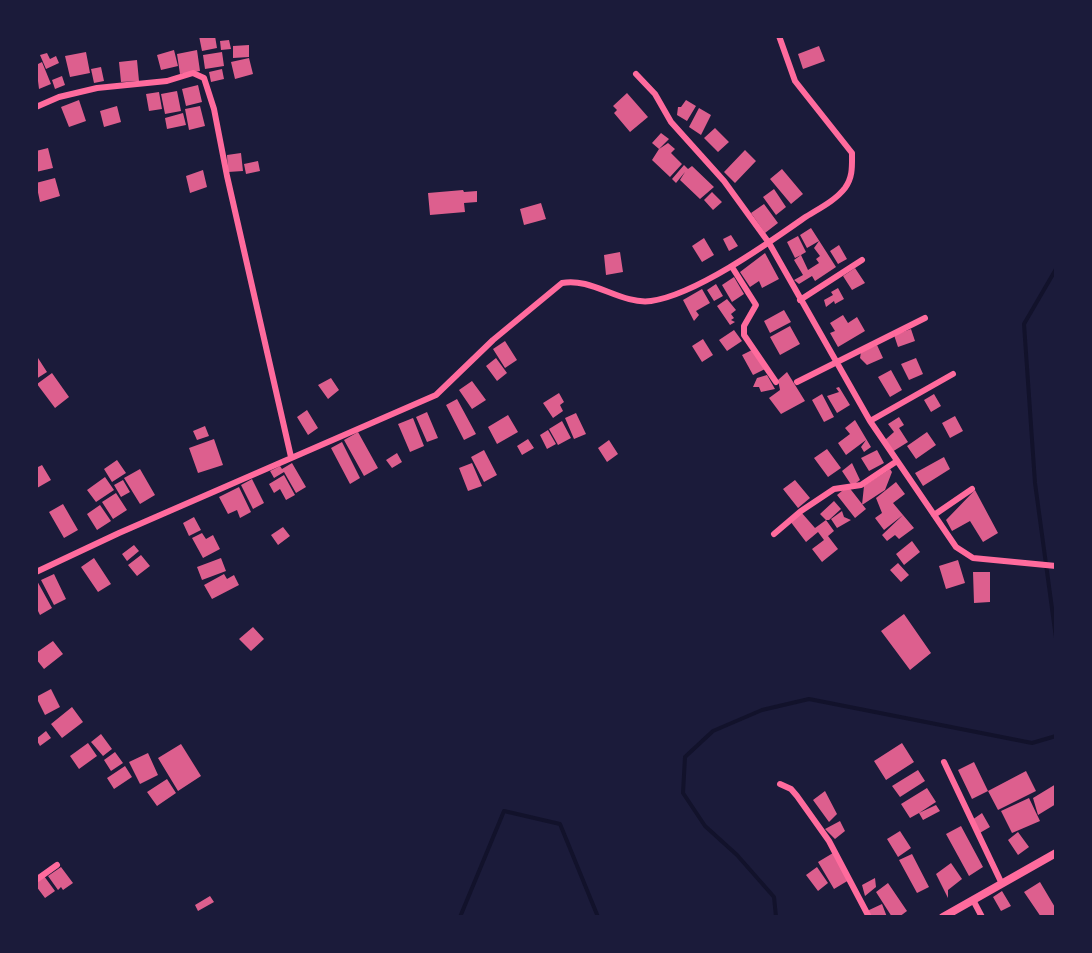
<!DOCTYPE html>
<html>
<head>
<meta charset="utf-8">
<style>
  body { margin:0 }
  #map { position:relative; width:1092px; height:953px; overflow:hidden; background:#1b1b3a; font-family:Mulish,sans-serif }
  canvas { display:block }
  .frame { position:absolute; inset:0; border:38px solid #1b1b3a; pointer-events:none }
</style>
</head>
<body>
<div id="map">
<canvas width="1092" height="953"></canvas>
<div class="frame"></div>
</div>
<script>
const context = document.querySelector('canvas').getContext('2d');
context.lineJoin = 'round';
function strokePath(path, color, width, dash) { context.strokeStyle = color; context.lineWidth = width; context.lineCap = dash ? 'butt' : 'round'; context.setLineDash(dash || []); context.stroke(path); }
function paint(path, color) { context.fillStyle = color; context.fill(path, 'evenodd'); }
strokePath(new Path2D(`
  M1056,269l-32,55 11,159 21,155
  M460,917l44,-106 56,13 38,93
  M776,917l-2,-20 -37,-42 -32,-29 -22,-33 2,-36 28,-26 49,-21 47,-11 223,44 24,-7`), '#12122b', 4);
paint(new Path2D(`
  M199,36h16l2,12 -15,3z
  M229,40l2,9 -10,1 -1,-9z
  M249,45v12l-16,1v-12z
  M819,46l6,15 -22,8 -5,-15z
  M174,50l4,16 -17,4 -4,-15z
  M197,50l3,21 -20,3 -3,-20z
  M86,52l4,21 -20,4 -5,-21z
  M222,52l2,14 -19,3 -2,-14z
  M47,53l3,6 6,-3 3,7 -13,6 -6,-14z
  M249,58l4,16 -18,5 -4,-17z
  M137,60l2,21 -18,1 -2,-20z
  M42,62l9,22 -12,5 -3,-24z
  M101,67l3,14 -10,2 -3,-14z
  M222,69l2,10 -13,3 -2,-10z
  M62,76l3,9 -10,4 -3,-9z
  M198,85l4,17 -16,4 -4,-17z
  M177,91l4,20 -16,3 -4,-20z
  M159,92l3,17 -13,2 -3,-17z
  M627,93l21,24 -18,15 -16,-19 3,-3 -4,-4z
  M79,100l7,21 -17,6 -8,-20z
  M686,100l10,6 -9,15 -10,-6 1,-8h3z
  M117,106l4,16 -17,5 -4,-16z
  M200,106l5,20 -16,4 -4,-21z
  M699,108l12,7 -10,20 -12,-8z
  M183,113l3,12 -19,4 -2,-11z
  M715,128l14,14 -11,10 -14,-14z
  M661,133l8,6 -10,10 9,-6 7,6 -4,4 11,11 -12,13 -18,-17 7,-11 -7,-6z
  M48,148l5,20 -17,4v-21z
  M745,150l11,11 -21,22 -11,-11z
  M241,153l2,18 -15,1 -1,-17z
  M258,161l2,10 -14,3 -2,-10z
  M684,165l4,4 4,-3 22,21 -14,12 -20,-19 5,-8 -9,11 -4,-4z
  M782,169l21,25 -12,10 -21,-25z
  M203,170l4,17 -17,6 -4,-17z
  M55,178l5,18 -20,6 -4,-19z
  M774,189l12,18 -10,8 -13,-18z
  M463,190l1,2 13,-1v11l-13,1 1,9 -35,3 -2,-22z
  M712,192l10,10 -9,8 -9,-10z
  M541,203l5,16 -22,6 -4,-16z
  M764,204l14,19 -13,10 -14,-20z
  M811,228l25,39 -21,14 -3,-5 -13,8 -5,-4 9,-5 -9,-15 7,-5 -6,3 -8,-16 11,-6 8,16 -5,3 7,15 11,-7 -3,-4 4,-3 -6,-8 5,-7 -12,7 -7,-13z
  M731,235l7,11 -9,5 -6,-12z
  M704,238l10,17 -12,7 -10,-16z
  M839,245l8,14 -9,5 -8,-13z
  M620,252l3,20 -17,3 -2,-20z
  M765,253l14,26 -17,9 -3,-7 -9,6 -10,-15z
  M855,268l10,15 -13,7 -9,-14z
  M734,277l10,17 -12,8 -10,-17z
  M716,284l7,12 -9,5 -7,-11z
  M838,288l6,11 -9,5 -1,-3 -8,6 -2,-7 9,-5 -2,-3z
  M702,289l8,14 -14,8 3,4 -5,6 -11,-21z
  M727,299l9,11 -5,4 3,4 -3,2 4,2 -5,3 -13,-19z
  M784,310l7,12 -21,11 -6,-12z
  M843,315l5,8 9,-6 8,14 -27,16 -8,-14 5,-2 -5,-8z
  M790,326l10,18 -20,11 -10,-18z
  M911,329l4,12 -17,6 -4,-12z
  M734,330l8,11 -15,10 -8,-11z
  M703,339l10,16 -11,7 -10,-16z
  M505,341l12,19 -12,8 -12,-19z
  M877,345l6,13 -16,7 -7,-7 1,-6z
  M754,349l11,20 -12,6 -11,-20z
  M38,358l9,14 -11,7v-20z
  M496,358l11,15 -10,8 -11,-15z
  M916,358l7,16 -14,6 -8,-16z
  M891,370l11,20 -12,7 -12,-20z
  M787,372l18,29 -24,13 -12,-16 11,-8 -2,-10z
  M52,373l17,24 -14,11 -18,-24z
  M767,375l8,14 -14,3 -2,-5h-6l4,-9z
  M331,378l8,12 -11,9 -10,-14z
  M472,381l14,19 -14,9 -13,-19z
  M839,387l11,18 -13,8 -10,-17 12,-4 -3,-4z
  M559,393l5,9 -4,3 3,6 -10,7 -10,-15z
  M822,394l12,23 -10,5 -12,-22z
  M934,394l7,12 -10,6 -7,-12z
  M457,399l19,35 -12,6 -18,-35z
  M307,410l11,18 -10,7 -11,-18z
  M427,412l11,26 -11,4 -11,-25z
  M576,413l10,21 -12,5 -9,-21z
  M508,415l10,17 -21,12 -9,-17z
  M955,416l8,15 -13,7 -8,-15z
  M899,417l5,8 -5,3 9,14 -16,10 -7,-12 9,-8 -6,-8z
  M413,418l11,28 -14,6 -12,-28z
  M855,420l16,27 -7,5 -3,-5 5,-7 -20,15 -8,-12 12,-9 -5,-6z
  M562,421l9,17 -13,7 -9,-16z
  M205,426l4,10 -12,4 -4,-9z
  M548,430l8,14 -9,5 -7,-14z
  M358,432l20,36 -14,8 -20,-36z
  M927,432l9,13 -20,14 -9,-13z
  M214,439l9,26 -25,8 -9,-25z
  M528,439l6,9 -12,7 -5,-9z
  M609,440l9,14 -11,8 -9,-14z
  M342,442l18,36 -10,6 -19,-36z
  M827,449l14,19 -13,9 -14,-19z
  M484,450l13,25 -13,7 -13,-25z
  M877,450l7,13 -15,8 -8,-13z
  M397,453l5,9 -10,6 -6,-8z
  M944,457l6,12 -27,17 -8,-13z
  M117,460l9,13 -14,9 -8,-13z
  M292,463l14,24 -10,6 -12,-21 -10,6 -4,-7 10,-5 2,3z
  M472,463l10,23 -14,5 -9,-23z
  M852,463l8,17 -8,6 -10,-15z
  M42,465l9,15 -14,8 -1,-20z
  M140,469l15,26 -15,9 -16,-26z
  M890,469l2,3 -7,18 -23,15 2,-19z
  M284,475l11,20 -9,5 -6,-11 -6,4 -5,-9z
  M105,477l9,13 -18,12 -9,-12z
  M252,479l12,24 -11,6 -12,-24z
  M123,480l7,12 -9,5 -7,-12z
  M795,480l15,18 -12,10 -15,-19z
  M896,482l9,12 -12,9 10,12 -19,15 -9,-12 7,-5 -6,-15z
  M848,486l18,23 -11,9 -18,-23z
  M239,487l12,25 -11,6 -3,-8 -9,4 -9,-17z
  M975,490l23,43 -15,9 -13,-21 -18,10 -6,-11z
  M116,493l11,17 -14,9 -11,-17z
  M834,501l7,8 -12,11h-3l8,11 -6,5 10,13 -16,13 -10,-13 12,-9 -6,-8 -12,10 -16,-21 11,-9 14,16 11,-8 -6,-6z
  M63,504l15,26 -14,8 -15,-26z
  M100,505l11,16 -14,9 -10,-16z
  M842,511l2,6 7,3 -14,8 -6,-9z
  M903,515l11,13 -15,11 -4,-4 -8,6 -5,-6z
  M194,517l7,13 -12,6 -6,-13z
  M283,527l7,9 -12,9 -7,-10z
  M202,533l4,6 7,-4 7,14 -17,9 -11,-20z
  M912,541l8,11 -16,13 -8,-11z
  M134,545l5,6 -12,10 -5,-7z
  M141,555l9,11 -13,10 -9,-11z
  M94,558l17,26 -13,8 -17,-25z
  M221,558l5,13 -24,9 -5,-13z
  M958,560l7,23 -19,6 -7,-23z
  M898,563l11,12 -8,7 -11,-12z
  M973,572h17v30l-16,1z
  M54,574l12,25 -12,6 -13,-25z
  M224,574l3,5 7,-4 5,10 -27,14 -8,-14z
  M36,579l16,29 -12,7 -4,-8z
  M904,614l27,39 -21,17 -29,-39z
  M253,627l11,12 -13,12 -12,-12z
  M53,641l10,13 -19,15 -8,-10v-6z
  M51,689l9,18 -15,8 -9,-18z
  M72,707l11,15 -21,16 -11,-14z
  M46,731l5,7 -11,8 -4,-7z
  M101,734l11,15 -9,7 -12,-14z
  M88,743l9,13 -18,13 -9,-13z
  M902,743l12,19 -28,18 -12,-19z
  M181,744l20,32 -23,15 -20,-33z
  M115,752l8,11 -12,8 -7,-11z
  M148,753l10,22 -18,9 -11,-22z
  M974,762l14,29 -16,8 -14,-29z
  M125,766l7,11 -18,12 -7,-11z
  M918,770l7,11 -25,16 -8,-11z
  M1026,771l10,20 -38,19 -10,-19z
  M167,779l9,14 -19,13 -10,-14z
  M1056,784v20l-18,11 -5,-17z
  M927,788l9,14 -17,11 17,-8 4,6 -17,9 -4,-7 -9,5 -9,-14z
  M825,791l12,23 -8,8 -16,-22z
  M1029,798l11,23 -28,12 -11,-22z
  M982,813l8,14 -12,7 -6,-14z
  M840,821l5,10 -10,8 -10,-10z
  M961,826l22,41 -14,9 -23,-42z
  M900,831l11,17 -13,9 -11,-18z
  M1018,832l11,15 -11,8 -10,-15z
  M833,853l16,27 -15,9 -16,-27z
  M912,854l17,33 -12,6 -18,-33z
  M951,863l11,16 -14,11v8l-12,-24z
  M61,867l12,16 -10,7 -2,-3 -3,3 -10,-14z
  M817,867l11,16 -10,8 -12,-16z
  M44,876l11,15 -10,7 -9,-12v-4z
  M875,878l1,9 -11,9 -3,-11z
  M1040,882l16,27v8h-15l-17,-25z
  M888,883l19,28 -8,6h-7l-16,-25z
  M1002,891l9,15 -10,5 -8,-14z
  M210,896l4,6 -16,9 -3,-6z
  M882,904l5,13h-17l-3,-6z`), '#dd5f8e');
strokePath(new Path2D(`
  M636,74l19,20 16,28 53,59 45,62 101,178 86,126 17,11 83,8
  M36,107l23,-10 38,-9 70,-7 26,-8 11,5 10,31 13,67 64,281
  M732,267l24,38 -12,21v9l32,47
  M800,300l62,-40
  M797,382l128,-64
  M870,421l83,-47
  M934,515l38,-26
  M774,534l27,-23 33,-22 27,-4 36,-24
  M36,572l83,-39 317,-138 57,-55 69,-57c30,-6 59,22 89,18 44,-6 116,-57 153,-83 14,-9 31,-17 41,-30 8,-11 7,-22 7,-35l-57,-72 -16,-45
  M944,762l58,122
  M780,784l11,5 6,7 32,45 40,76
  M36,880l21,-15
  M973,900l9,17`), '#ff6b9d', 6);
strokePath(new Path2D(`
  M943,917l113,-64`), '#ff6b9d', 8);
</script>
</body>
</html>
